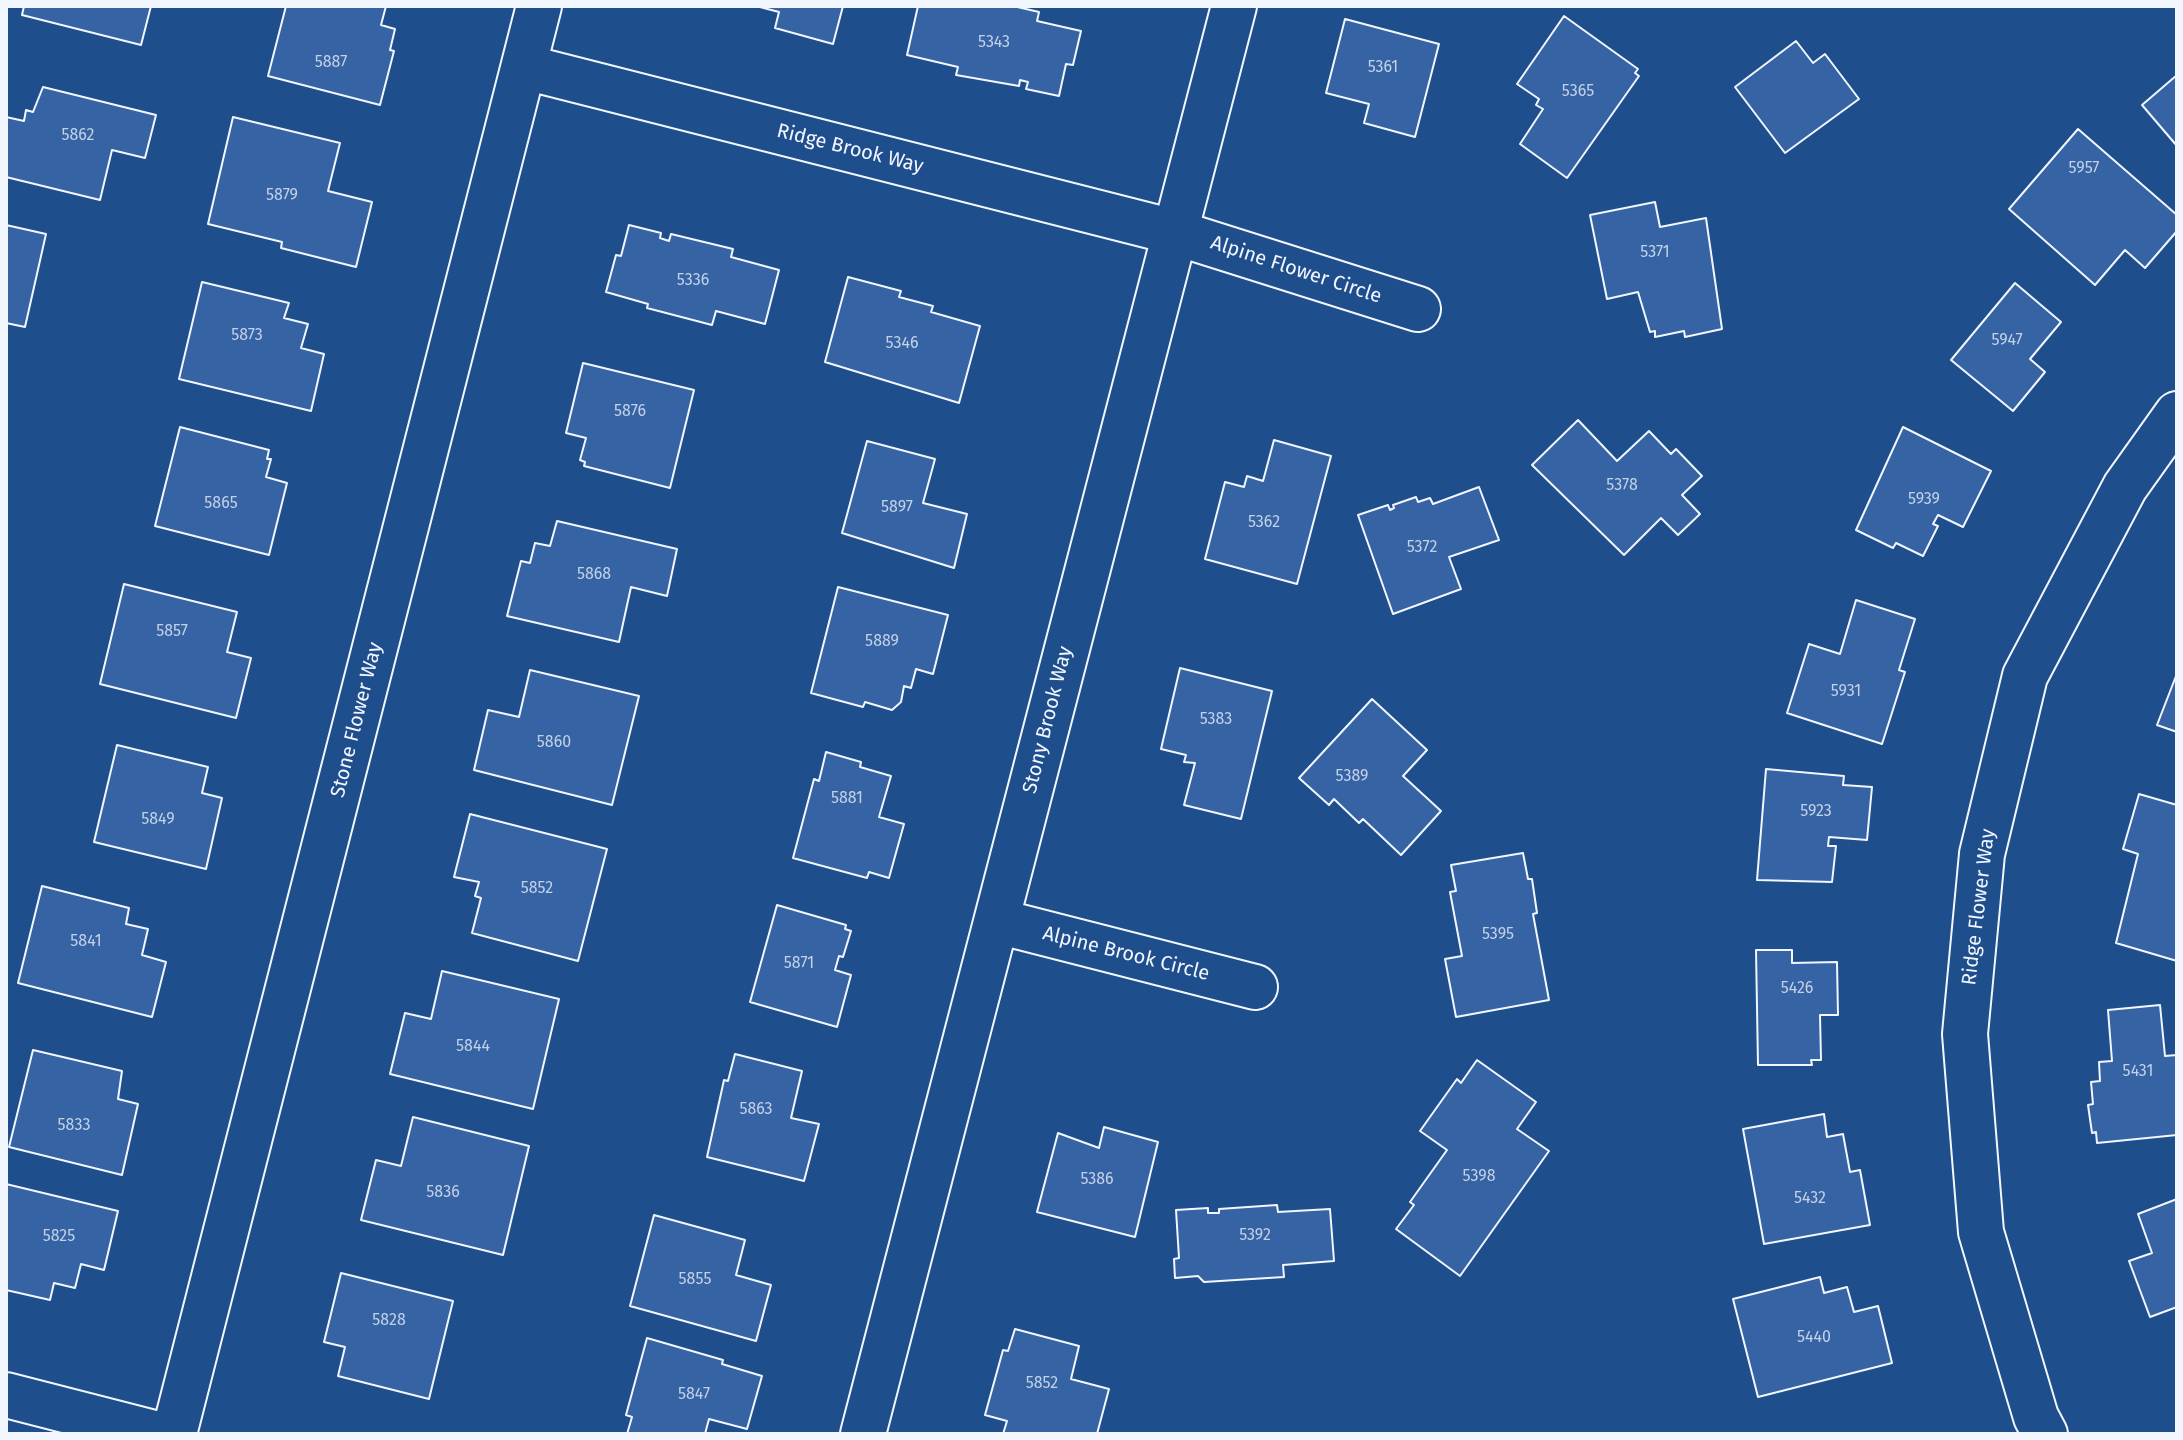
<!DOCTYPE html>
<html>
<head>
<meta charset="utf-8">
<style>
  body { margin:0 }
  #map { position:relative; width:2183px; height:1440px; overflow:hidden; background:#1f4e8c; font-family:"Fira Sans",sans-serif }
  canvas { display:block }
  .frame { position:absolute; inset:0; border:8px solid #f2f6ff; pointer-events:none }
</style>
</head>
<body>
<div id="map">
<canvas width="2183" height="1440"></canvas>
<div class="frame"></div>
</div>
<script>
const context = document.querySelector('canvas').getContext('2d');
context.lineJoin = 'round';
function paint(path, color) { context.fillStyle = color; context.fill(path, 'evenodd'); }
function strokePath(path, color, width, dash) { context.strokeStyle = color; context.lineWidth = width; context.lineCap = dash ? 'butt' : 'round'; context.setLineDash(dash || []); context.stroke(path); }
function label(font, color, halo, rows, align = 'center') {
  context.font = font + ' "Fira Sans",sans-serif'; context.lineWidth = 6; context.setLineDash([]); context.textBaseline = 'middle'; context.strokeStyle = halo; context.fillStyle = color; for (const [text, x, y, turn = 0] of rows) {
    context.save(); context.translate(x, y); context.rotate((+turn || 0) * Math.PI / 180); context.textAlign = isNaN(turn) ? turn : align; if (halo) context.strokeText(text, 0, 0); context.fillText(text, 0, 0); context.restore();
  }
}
const building = new Path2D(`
  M24,6h127l-10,39 -119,-30z
  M286,6h100l-5,19 14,4 -5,21 4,1 -14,54 -112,-29z
  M756,6h87l-10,38 -58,-16 4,-16z
  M918,6h95l26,6 -2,9 44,10 -8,34 -7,-1 -7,32 -33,-7 2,-7 -8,-2 -1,6 -63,-11 2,-8 -51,-12z
  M1564,16l74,53 -3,4 4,3 -72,102 -47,-34 23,-35 -7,-4 3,-6 -22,-15z
  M1345,19l94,25 -24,93 -51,-14 5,-19 -43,-11z
  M1796,41l17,22 12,-9 34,45 -74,54 -50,-66z
  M2177,75v71l-35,-41z
  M43,87l113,28 -11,43 -33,-8 -12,50 -94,-23v-60l18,4 2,-11 7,2z
  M233,117l107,26 -12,48 44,11 -16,65 -75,-19 1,-6 -74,-18z
  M2078,129l99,86v16l-32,37 -20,-18 -30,35 -86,-76z
  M1655,202l5,25 46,-9 16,111 -37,8 -1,-6 -29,6v-6l-5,1 -12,-40 -31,7 -17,-84z
  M6,225l40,9 -21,93 -19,-4z
  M629,225l32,8 -1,5 9,3 2,-7 62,15 -2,8 48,13 -14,54 -49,-13 -4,14 -65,-17 1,-4 -42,-12 10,-37 5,1z
  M848,277l53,14 -2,6 34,9 -2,6 49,14 -21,77 -134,-41z
  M202,282l87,21 -5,15 24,6 -7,24 23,6 -13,57 -132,-32z
  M2015,283l46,39 -31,37 15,13 -32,39 -62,-51z
  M583,363l111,27 -24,98 -86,-22 1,-4 -5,-2 6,-22 -20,-5z
  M1578,420l39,41 32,-30 22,23 5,-5 26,27 -20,19 18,19 -22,21 -17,-17 -37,37 -92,-90z
  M180,427l89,23 -2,9h4l-5,18 21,6 -18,72 -114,-29z
  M1903,427l88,44 -28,56 -25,-12 -5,9 5,2 -15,30 -27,-13 -3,5 -37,-18z
  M1274,440l57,16 -34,128 -92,-25 20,-77 19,5 3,-11 16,5z
  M867,441l68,18 -12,44 44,11 -13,54 -112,-35z
  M1479,487l20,53 -50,17 12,32 -68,25 -35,-99 30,-10 2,5 4,-2 -1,-3 23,-8 2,5 12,-4 3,6z
  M557,521l120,28 -10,47 -36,-9 -12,55 -112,-26 14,-55 9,2 5,-20 15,3z
  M124,584l113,28 -10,40 24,6 -15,60 -136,-34z
  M838,587l110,28 -15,59 -17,-5 -5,19 -7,-2 -3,16 -9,8 -27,-8 -2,5 -52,-14z
  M1856,600l59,19 -16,51 6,2 -23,72 -95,-31 22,-69 31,10z
  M1180,668l92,23 -31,128 -57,-14 11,-42 -11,-1 2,-7 -25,-6z
  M530,670l109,26 -27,109 -138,-35 14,-60 31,7z
  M2176,676l1,1v55l-20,-7z
  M1372,699l55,51 -24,26 38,35 -40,44 -38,-36 -4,4 -25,-24 -5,6 -30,-27z
  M117,745l91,22 -6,26 20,5 -16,71 -112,-27z
  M826,752l35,10 -1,5 31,9 -12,41 25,7 -15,54 -20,-6 -2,6 -74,-20 21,-79 5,2z
  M1766,769l78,7 -1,9 29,2 -5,53 -38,-3 -1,9h8l-4,36 -75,-2z
  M2139,794l38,11v156l-61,-18 22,-89 -15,-5z
  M470,814l137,35 -29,112 -106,-28 9,-35 -6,-2 4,-14 -25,-5z
  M1523,853l5,26h4l5,34 -4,1 16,86 -93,17 -11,-58 17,-3 -12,-64 6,-1 -5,-26z
  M42,886l87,22 -3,16 22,5 -6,26 24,7 -14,55 -134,-34z
  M777,905l69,20 -1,4 6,2 -8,26 -4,-1 -4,14 16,5 -14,52 -87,-25z
  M1756,950h36v13l45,-1 1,53h-18l1,45h-10l1,5h-54z
  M442,971l117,28 -26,110 -143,-35 15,-61 26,6z
  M2160,1005l5,51 12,-1v80l-80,8 -1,-11 -4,1 -4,-28 5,-1 -2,-22 9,-1 -1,-19 13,-1 -4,-51z
  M33,1050l89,21 -4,28 20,5 -16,71 -113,-28z
  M735,1054l67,17 -11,47 28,6 -15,57 -97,-24 17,-77 4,1z
  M1477,1060l59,42 -19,27 32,22 -89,125 -64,-47 18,-24 -4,-3 37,-52 -27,-19 37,-52 4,4z
  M1824,1114l3,23 16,-3 7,38 10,-2 10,55 -106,19 -21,-115z
  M413,1117l116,29 -26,109 -142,-35 15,-60 25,6z
  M1104,1127l54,15 -23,95 -98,-25 21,-79 41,15z
  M6,1184l112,27 -14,59 -23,-6 -6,24 -21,-5 -4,17 -44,-10z
  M2177,1199v108l-27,10 -21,-56 23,-8 -14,-39z
  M1277,1205l1,7 52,-3 4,52 -51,4 1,12 -80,5 -6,-6 -23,2 -1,-19 5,-1 -3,-48 32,-2v5h11v-4z
  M654,1215l91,25 -9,35 35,10 -15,56 -126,-35z
  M341,1273l112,28 -24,98 -91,-23 7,-29 -21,-5z
  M1820,1277l4,16 23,-6 7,25 24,-6 14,57 -134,34 -25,-98z
  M1015,1329l64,17 -8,33 38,10 -12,45h-94l4,-13 -22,-6 18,-65 5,1z
  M647,1338l76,22 -1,4 40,12 -15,53 -38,-10 -4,15h-78l5,-17 -6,-2z`);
paint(building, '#3563a3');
strokePath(building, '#f2f6ff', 2);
const street = new Path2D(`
  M525,67l649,165 244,77
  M997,921l258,66
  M6,1395l152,39
  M174,1434l365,-1428
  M863,1434l371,-1428
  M2045,1434l-9,-17 -55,-185 -16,-198 17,-180 43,-178 100,-189 52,-73`);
strokePath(street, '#f2f6ff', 48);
strokePath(street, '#1f4e8c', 44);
label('16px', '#c3d1e8', null, [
  ["5343",994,43],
  ["5887",331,63],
  ["5361",1383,68],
  ["5365",1578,92],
  ["5862",78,136],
  ["5957",2084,169],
  ["5879",282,196],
  ["5371",1655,253],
  ["5336",693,281],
  ["5873",247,336],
  ["5947",2007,341],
  ["5346",902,344],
  ["5876",630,412],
  ["5378",1622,486],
  ["5939",1924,500],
  ["5865",221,504],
  ["5897",897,508],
  ["5362",1264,523],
  ["5372",1422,548],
  ["5868",594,575],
  ["5857",172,632],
  ["5889",882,642],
  ["5931",1846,692],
  ["5383",1216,720],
  ["5860",554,743],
  ["5389",1352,777],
  ["5881",847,799],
  ["5923",1816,812],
  ["5849",158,820],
  ["5852",537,889],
  ["5395",1498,935],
  ["5841",86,942],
  ["5871",799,964],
  ["5426",1797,989],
  ["5844",473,1047],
  ["5431",2138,1072],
  ["5863",756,1110],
  ["5833",74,1126],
  ["5398",1479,1177],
  ["5386",1097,1180],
  ["5836",443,1193],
  ["5432",1810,1199],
  ["5392",1255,1236],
  ["5825",59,1237],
  ["5855",695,1280],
  ["5828",389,1321],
  ["5440",1814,1338],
  ["5852",1042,1384],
  ["5847",694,1395]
]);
label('20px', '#f2f6ff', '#1f4e8c', [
  ["Ridge Brook Way",850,149,14],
  ["Alpine Flower Circle",1296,270,18],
  ["Stone Flower Way",357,720,-76],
  ["Stony Brook Way",1048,720,-76],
  ["Ridge Flower Way",1979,907,-83],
  ["Alpine Brook Circle",1126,954,14]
]);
</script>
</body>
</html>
